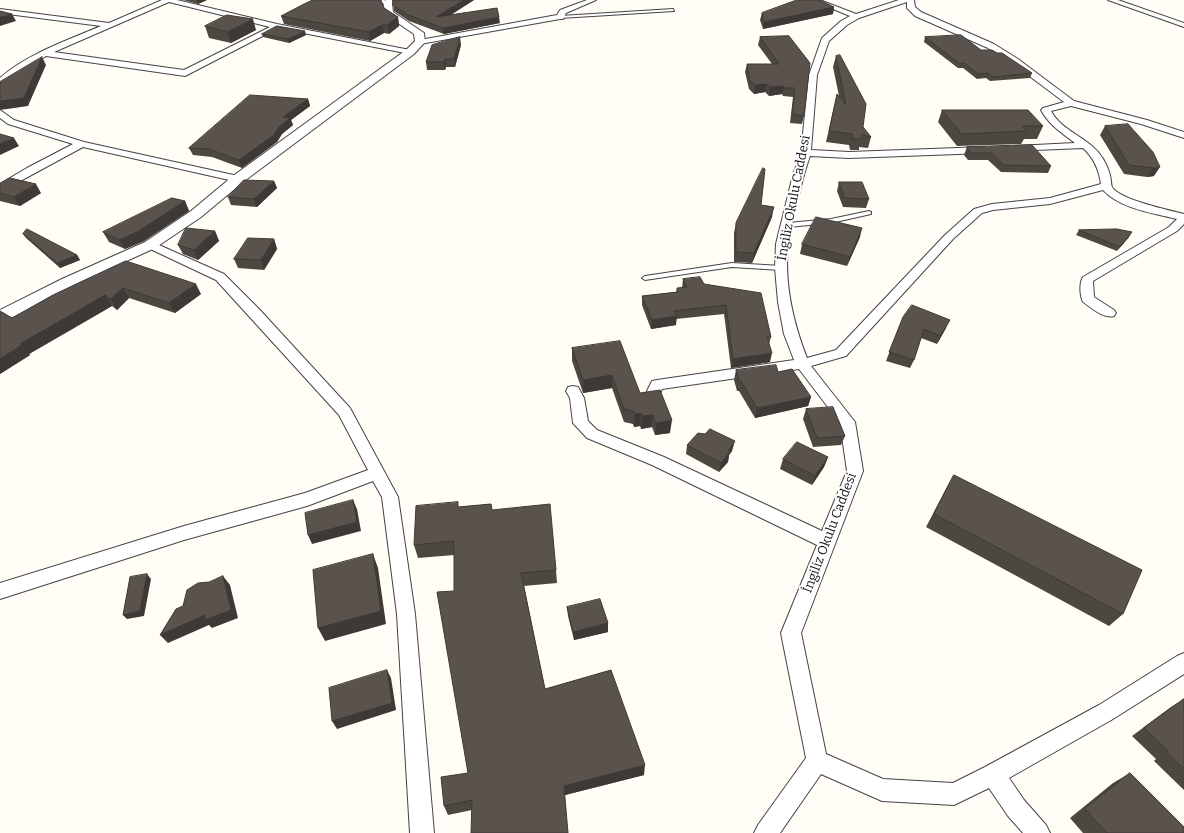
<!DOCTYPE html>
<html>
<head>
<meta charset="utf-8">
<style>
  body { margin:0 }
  canvas { display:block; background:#fffdf5 }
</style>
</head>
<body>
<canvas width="1184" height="833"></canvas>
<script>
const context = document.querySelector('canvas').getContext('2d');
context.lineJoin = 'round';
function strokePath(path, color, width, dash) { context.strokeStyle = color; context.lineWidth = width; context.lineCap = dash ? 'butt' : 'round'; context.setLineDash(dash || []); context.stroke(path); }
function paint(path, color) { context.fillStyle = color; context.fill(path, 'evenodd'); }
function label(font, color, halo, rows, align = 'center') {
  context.font = font + ' Bitter,serif'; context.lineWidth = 4; context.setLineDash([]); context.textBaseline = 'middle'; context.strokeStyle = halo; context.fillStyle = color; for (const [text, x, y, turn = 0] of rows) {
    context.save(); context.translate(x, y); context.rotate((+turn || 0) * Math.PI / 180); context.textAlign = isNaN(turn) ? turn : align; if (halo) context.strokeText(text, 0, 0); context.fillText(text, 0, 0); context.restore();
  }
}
const service = new Path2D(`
  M673,9l1,2 -114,7 -2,-1 2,-1z
  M869,211l2,1v2l-40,9 -43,4 -3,-2 3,-2 43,-4z
  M732,263l49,3 3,2 -3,2 -49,-3 -87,13 -3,-2 3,-2z`);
const minor = new Path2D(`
  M162,0h15l100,24 133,26 4,2 -4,2 -132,-26 -93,48 -139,-20 -46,29v-7c27,-24 68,-38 101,-52l-101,-13v-4l109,14zM169,2l101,25 -86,43 -130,-18z
  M370,0h14l8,3 -4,2z
  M587,0h9l-30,13 -3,6h-3l-140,25 -4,-2 4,-2 137,-25 3,-5z
  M811,0h9l36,14 43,-14h15l1,7 6,5 73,32 24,15 56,42 73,19 37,12v6l-43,-14 -70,-18 -20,5c9,17 29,24 42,36 8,7 14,17 17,28 1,4 1,10 2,12 8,13 57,23 72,27v10l-7,7 -84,50 1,16 20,13 2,3 -2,3c-11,3 -22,-8 -31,-14 -3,-6 -4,-19 0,-25l86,-50 8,-8c-24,-6 -56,-10 -74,-29l-53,14 -57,6 -11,3 -29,26 -107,117 -35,10 44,56 8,49 -62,162 25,121 57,25 70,4 32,-16 114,-62 78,-49 7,-3v21l-71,45 -104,59 15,22 22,25 4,8h-27l-15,-17 -19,-28 -35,17 -72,-4 -61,-27 -41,59h-26l4,-8 48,-67 -25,-125 36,-88 -165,-80 -65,-27 -14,-15 -3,-25 -4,-7 2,-4 5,-1 5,1 6,11 4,23 9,9 67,27 158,74 25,-60 -7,-48 -41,-54 -137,20 -3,6 -5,1 -5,-1 -2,-4 5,-10 5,-1 137,-20 -10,-26 -6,-32 -3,-34 1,-24 17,-69 8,-22 8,-78 13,-37 19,-17 9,-5zM907,2v6l8,8 73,32 24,15 52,39 -21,6 -2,2c8,15 21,23 34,33l-60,3 -5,3 2,2 71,-3c11,10 16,22 18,36l-51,14 -58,6 -18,5 -29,26 -109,115 -29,8c-14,-36 -23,-75 -19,-113 1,-10 4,-20 6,-30 5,-20 9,-40 16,-59l39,2 136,-5 5,-3 -5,-3 -136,5 -38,-2 6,-75 12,-34 18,-16 12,-7z
  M1108,0h10l66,23v4z
  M0,110l14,10 70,22 154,34 5,3 -5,3 -155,-35 -83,45v-8l27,-16 46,-24 -65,-20 -8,-6z
  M150,241l74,33 35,35 91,99 48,89 17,117 19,219h-24l-13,-219 -15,-117 -9,-16 -66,25 -123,34 -184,59v-16l184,-57 121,-33 63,-23 -29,-55 -123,-135 -70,-33 -2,-2 2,-2z`);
const tertiary = new Path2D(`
  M386,0h9l-3,4 1,8 31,21 1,9 -11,12 -171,128 -42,35 -46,31 -81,37 -68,36 -6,1v-12l62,-31 83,-37 46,-31 42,-35 173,-126 9,-9 -1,-7 -28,-19 -3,-9z`);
strokePath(service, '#444', 2);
strokePath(minor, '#444', 2);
strokePath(tertiary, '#444', 2);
paint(service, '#fff');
paint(minor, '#fff');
paint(tertiary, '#fff');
paint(new Path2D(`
  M183,0h24l-9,4z
  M393,0h81l-24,15 50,8 -56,11 -35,-13 -15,-10z
  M834,7l-1,7 -70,15 -3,-9 2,-7z
  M384,8l14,9 1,9 -10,8 -5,-1 -14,8 -86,-17 -3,-8z
  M205,26l51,4 -25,13 -22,-5z
  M262,34l44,1 -17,8 -26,-6z
  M789,36l15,80 -2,8 -12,-1 3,-26 -10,-1 -1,-2 -13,2 -4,-4 -11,2 -5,-5 -4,-17 2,-8h25l-14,-19 2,-8z
  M925,37l56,13 16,3 35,20 -2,5 -40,3 -4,-3 -9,1 -14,-11h-5l-34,-26z
  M461,45l-6,22h-9l-1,3h-18l-1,-8z
  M836,56l27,71 8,10 -3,11 -9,-1v3h-9l-1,-5 -23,-3 11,-48 2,2 -6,-29z
  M308,99l2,7 -19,14 2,5 -11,9 -5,8 -35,26 -30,-11 -19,-2 -4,-7z
  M942,110l101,16 -6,13h-13l-3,5 -64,2 -19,-24z
  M1105,126l48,26 1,24 -7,1 -23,-3 -24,-39z
  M967,147l84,19 -3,7 -47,-1 -13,-12h-20l-4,-5z
  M274,181l3,7 -20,19 -26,-2 -3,-8z
  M839,182l30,17 -3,9 -23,-1 -6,-16z
  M0,184l41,9 -21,13 -20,-5z
  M185,201l4,10 -45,30 -19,8 -16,-7 -6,-10z
  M761,205l11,12 -20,46 -18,-1v-29l2,-10z
  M1079,230l50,7 -12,14 -41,-16z
  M215,231l4,10 -21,19 -15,-6 -5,-9z
  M23,234l54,21 3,5 -20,8 -34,-30z
  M860,237l-13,29 -47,-12 2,-10z
  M274,239l3,10 -13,21 -26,-2 -4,-9z
  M126,261l75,33 -26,19 -46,-15 -12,12 -5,-4 -83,48 1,1 -30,19v-63l12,7z
  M683,279l21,5 67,53 -2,7 1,18 -39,6 -7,-54 -48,5v6l-25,4 -9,-24v-9l34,-4 1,-4h5z
  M903,317l43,11 -9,16 -16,-6 -7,22 -4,8 -24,-7z
  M572,348l68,45 30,40 -15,2 -3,-8 -11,2 -1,-3 -6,1 -1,-3 -9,-2 -12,-34 -29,5 -11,-32z
  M736,370l42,2 33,25 -3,9 -53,12 -16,-27h-2l-3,-11z
  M806,409l39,27 -4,9 -28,2 -10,-28z
  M687,445l45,6 -3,4 -1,7 -9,10 -33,-18z
  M828,457l-4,10 -12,18 -32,-16 3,-10z
  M954,475l169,139 -14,12 -183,-99 20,-38z
  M491,504l1,6 64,60 1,13 -33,3 21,103 99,86 -79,20 -93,15 -24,5 -4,-9 24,-33 -14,-182v-36l-36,3 -4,-13 45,-38z
  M567,607l41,16v9l-34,8 -6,-24z
  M1184,699v91l-30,-29 2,-2 -24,-23 39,-29z
  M1130,773l54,60h-101l-13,-15 43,-35z`), '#4d4742');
paint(new Path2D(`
  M197,0h10l-9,4z
  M464,0h10l-37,24 -1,-7z
  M834,7l-1,7 -70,15 1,-7z
  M12,14l4,7 -16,5v-9z
  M398,17l1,9 -10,8 -2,-9z
  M499,17l1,6 -56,11 -1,-6z
  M253,19l3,11 -25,13 -4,-11z
  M382,25l2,8 -14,8 -1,-9z
  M305,31l1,4 -17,8 -1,-4z
  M460,37l1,8 -6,22 -1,-8z
  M42,57l4,8 -18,41 -28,4v-9z
  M445,59l1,8 -1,3 -1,-8z
  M766,84l-1,8 -11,2 1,-9z
  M784,86l-2,8 -13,2 1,-9z
  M308,99l2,7 -19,14 2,5 -11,9 -5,8 -35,26 -3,-8 44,-43z
  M14,138l5,8 -19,9v-11z
  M1160,167l-6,9 -7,1 6,-9z
  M274,181l3,7 -20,19 -3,-8z
  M36,184l5,9 -21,13 -6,-9z
  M185,201l4,10 -45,30 -19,8 -6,-9z
  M774,207l-2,10 -20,46 2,-10z
  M862,228l-2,9 -13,29 3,-9z
  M215,231l4,10 -21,19 -4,-10z
  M1132,232l-3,5 -12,14 3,-4z
  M274,239l3,10 -13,21 -3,-10z
  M77,255l3,5 -20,8 -3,-5z
  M196,284l5,10 -26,19 -6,-10z
  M123,288l6,10 -12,12 -6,-11z
  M105,295l7,11 -83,48 1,1 -30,19v-15l20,-15z
  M677,316l-1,9 -25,4 1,-9z
  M950,320l-4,8 -9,16 3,-8z
  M772,353l-2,9 -39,6 2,-9z
  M612,375v13l-29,5v-13z
  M811,397l-3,9 -53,12 2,-10z
  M641,413l-1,13 -6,1 1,-13z
  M653,415l-1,12 -11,2 1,-13z
  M672,420l-2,13 -15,2 1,-12z
  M735,441l-3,10 -3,4 -1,7 -9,10 2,-9 7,-13z
  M828,457l-4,10 -12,18 3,-9z
  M353,500l4,9 4,22 -49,13 -4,-9z
  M373,554l5,14 8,56 -61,17 -7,-13z
  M147,574l4,5 -7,37 -17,3 -4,-4z
  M223,576l7,9 8,33 -26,10 -3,-3 -41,18 -8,-8z
  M608,623v9l-34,8 -1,-8z
  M387,670l4,8 5,32 -59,19 -5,-8z
  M645,765l-1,10 -79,20 -1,-9z`), '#3f3936');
const building = new Path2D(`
  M313,0h68l3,8 14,9 -11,8h-5l-13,7 -88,-16 23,-12z
  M393,0h71l-28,17 61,-9 2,9 -56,11 -35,-13 -15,-10z
  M797,0h23l14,7 -70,15 -2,-9z
  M0,11l12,3 -12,3z
  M227,15l26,4 -26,13 -22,-6z
  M277,26l28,5 -17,8 -26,-5z
  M961,35l20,15h11l5,3h5l30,20 -40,4 -4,-4 -10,1 -14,-11 -4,1 -35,-27z
  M789,36l21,27 -6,53 -12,-2 3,-26h-11v-2l-14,1 -4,-3 -11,1 -5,-4 -3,-17h32l-19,-27z
  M460,37l-6,22h-9l-1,3h-18l6,-17z
  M840,55l26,49 -3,23 8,10 -9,-2v4h-9l-1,-5 -23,-3 8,-37 9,11 -10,-49z
  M42,57l-18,41 -24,3v-19z
  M250,95l58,4 -25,18 7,1 -11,9 -5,8 -35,25 -30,-11 -20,-1z
  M942,110h86l15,16h-21l5,5 -65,3z
  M1128,124l25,28 7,15 -7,1 -24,-3 -24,-39z
  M0,134l14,4 -14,6z
  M1032,145l19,21 -47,-1 -13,-12h-20l-4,-6z
  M763,168l2,1 -4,36 13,2 -20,46 -18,-1v-29z
  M10,178l26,6 -22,13 -14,-4v-9z
  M244,180l30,1 -20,18 -26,-2z
  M839,182h23l7,17 -24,-1z
  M172,198l13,3 -46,30 -20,9 -16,-8z
  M816,217l46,11 -12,29 -48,-13z
  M186,228l29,3 -21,19 -16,-5z
  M27,229l50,26 -20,8 -34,-29z
  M1117,229l15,3 -12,15 -41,-17z
  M248,238l26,1 -13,21 -27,-1z
  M126,261l70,23 -27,19 -46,-15 -12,11 -6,-4 -85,49 2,1 -22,14v-48l12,7 41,-23z
  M700,277l4,7 57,9 10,44h-4l5,16 -39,6 -7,-54 -52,6 3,5 -25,4 -10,-24 36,-4 -1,-4 10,-1 -4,-8z
  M912,305l38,15 -10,16 -16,-7 -10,31 -25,-8 14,-35z
  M620,341l20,52 20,-3 12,30 -16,3 -3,-8 -11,1 -1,-3 -6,1 -2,-3 -9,-2 -12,-34 -29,5 -11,-32z
  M776,365l2,7 14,-3 19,28 -54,11 -16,-27h-2l-3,-11z
  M833,407l12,29 -28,2 -11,-29z
  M710,429l25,12 -7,9 2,2 -9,11 -34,-18 11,-12 7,1z
  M797,442l31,15 -13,19 -32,-17z
  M954,475l188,95 -19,44 -189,-100z
  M353,500l4,22 -49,13 -3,-22z
  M458,502v5l33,-3 1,6 58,-6 6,66 -35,3 24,116 66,-19 34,95 -81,21 4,47h-97l1,-33 -28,6 -3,-29 27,-4 -31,-181 17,-1v-50l-40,4 2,-39z
  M373,554l8,57 -63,17 -5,-58z
  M147,574l-7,37 -17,4 7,-38z
  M223,576l8,34 -26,10v-5l-45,20 16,-26 7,-3 4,-16 11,-7 11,-1z
  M600,599l8,24 -35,9 -6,-25z
  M387,670l5,33 -60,18 -3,-33z
  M1184,699v70l-17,-16 2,-1 -25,-24z
  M1130,773l54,54v6h-77l-22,-24z`);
paint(building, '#5a524d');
strokePath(building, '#3f3936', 1);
label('13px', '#111', '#fff', [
  ["İngiliz Okulu Caddesi",794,198,-79],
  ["İngiliz Okulu Caddesi",830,533,-69]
]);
</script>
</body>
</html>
